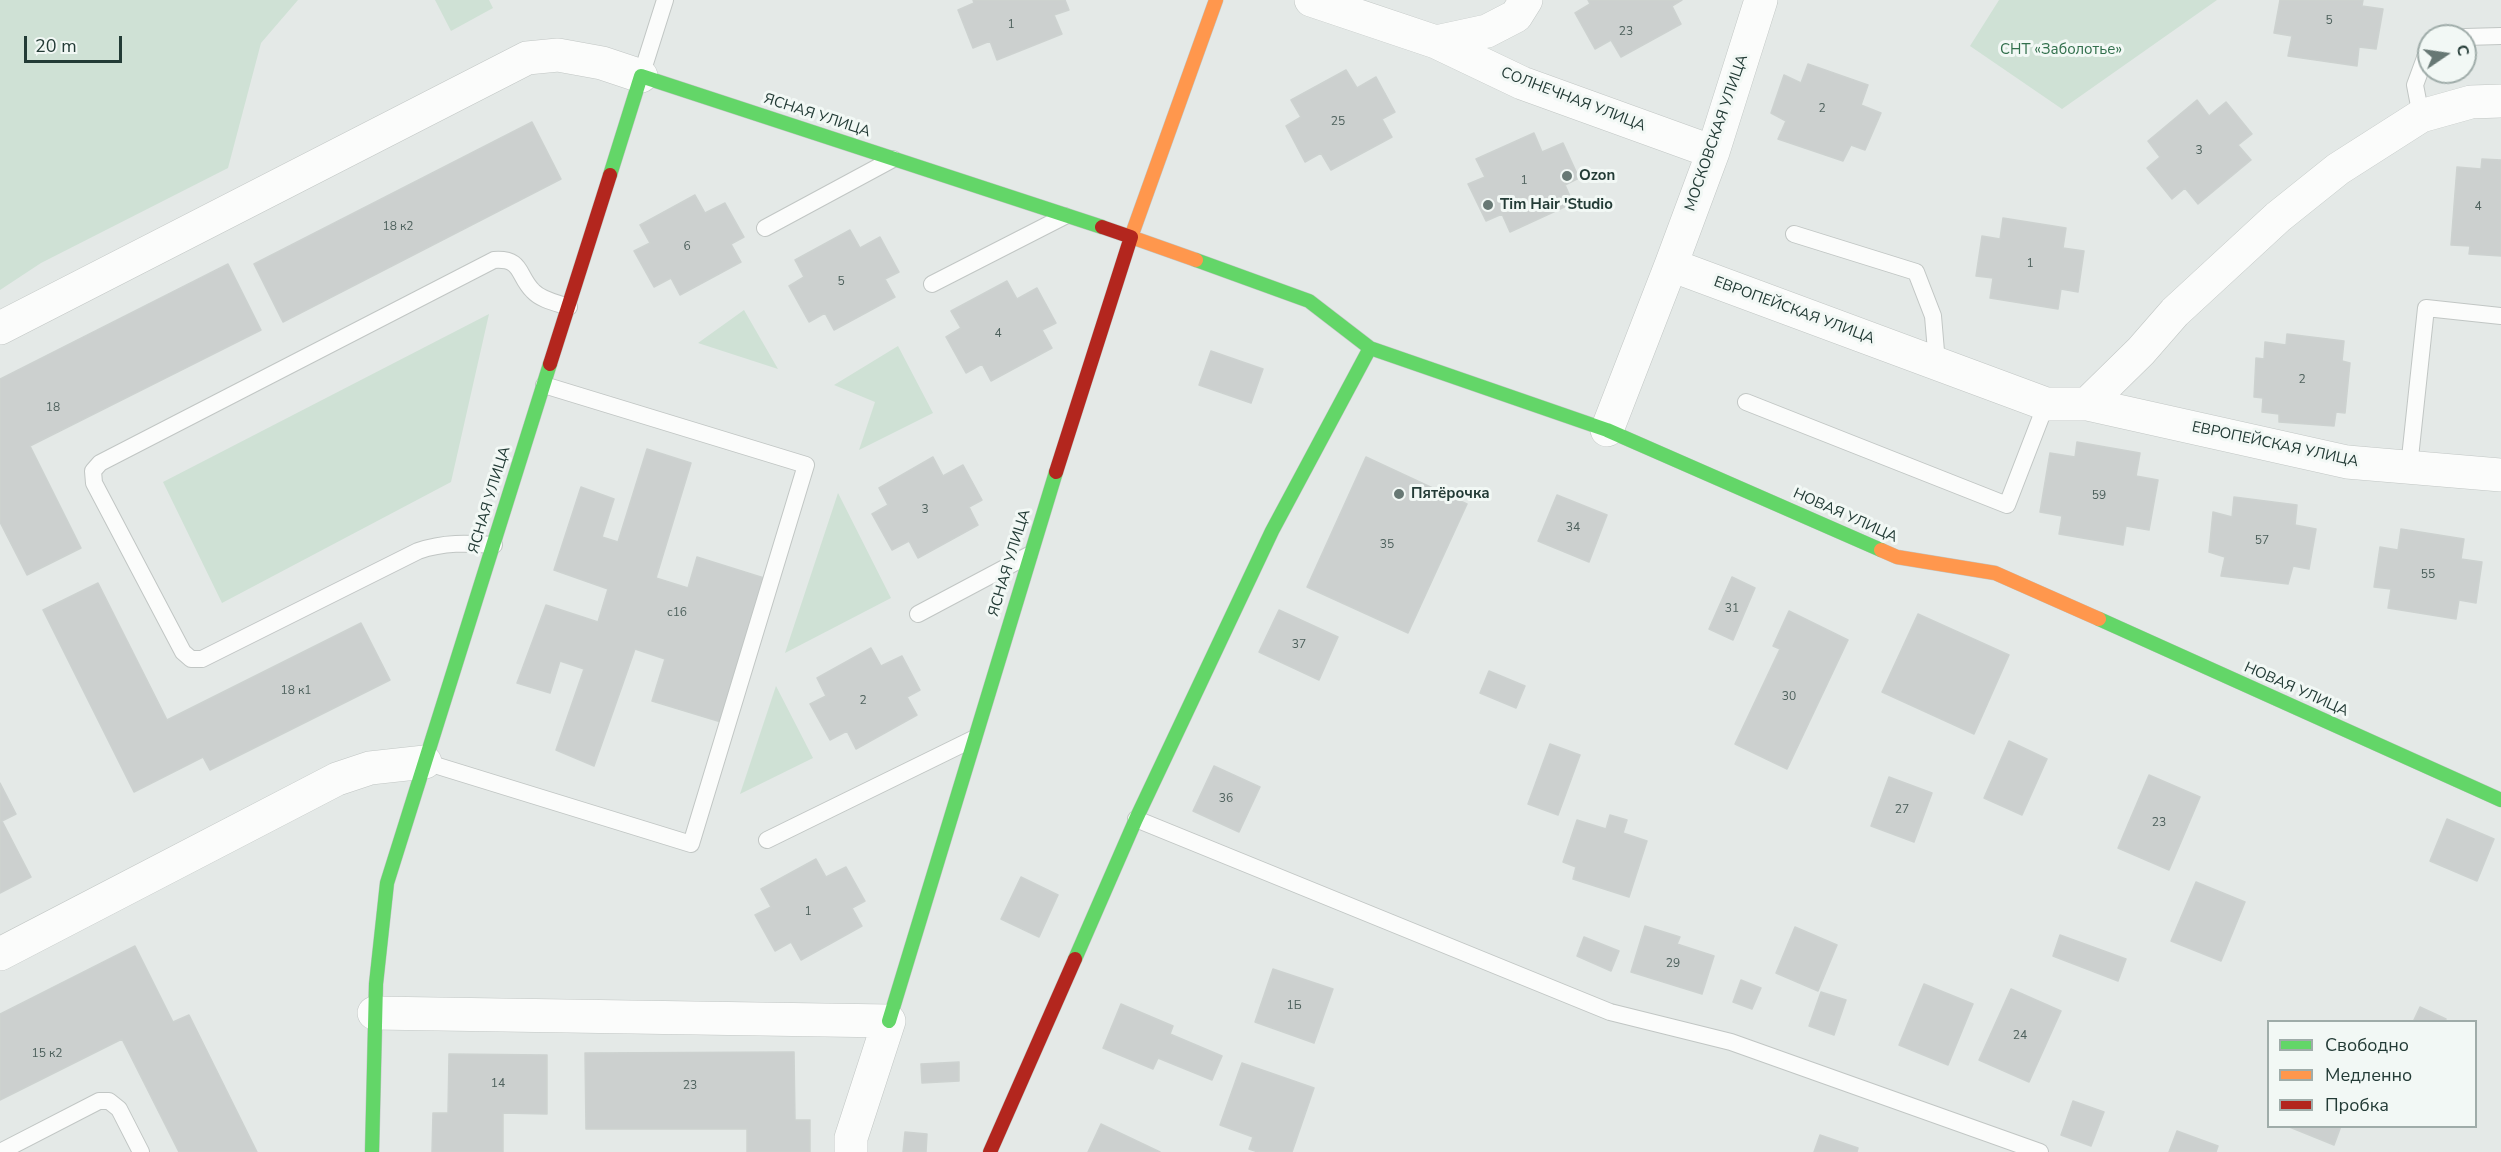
<!DOCTYPE html>
<html>
<head>
<meta charset="utf-8">
<style>
  body { margin:0 }
  #map { position:relative; width:2501px; height:1152px; overflow:hidden; background:#e4e9e7; font-family:"Nunito Sans",sans-serif }
  canvas { display:block }
  .legend { position:absolute; left:2267px; top:1020px; width:210px; height:108px; box-sizing:border-box; background:#f2f8f5; border:2px solid #9faca9; margin:0; padding:8px 10px; list-style:none; font-size:18px; color:#233b36 }
  .legend li { display:flex; align-items:center; gap:12px; height:30px }
  .legend b { width:30px; border:2px solid #9faca9 }
  .north { position:absolute; left:2417px; top:24px; width:60px; height:60px; box-sizing:border-box; background:#f2f8f5; border:2px solid #9faca9; border-radius:50%; rotate:77deg; font-size:16px; font-weight:700; line-height:24px; text-align:center; color:#233b36 }
  .north::after { content:''; display:block; margin:auto; width:21px; height:27px; background:#677874; clip-path:polygon(50% 0,100% 100%,50% 72%,0 100%) }
  .scale { position:absolute; left:24px; top:36px; width:98px; height:27px; box-sizing:border-box; border:3px solid #233b36; border-top:0; padding-left:8px; font-size:18px; line-height:21px; white-space:nowrap; color:#233b36; -webkit-text-stroke:4px #f2f8f5; paint-order:stroke }
</style>
</head>
<body>
<div id="map">
<canvas width="2501" height="1152"></canvas>
<ul class="legend">
<li><b style="height:8px;background:#63d668"></b>Свободно</li>
<li><b style="height:8px;background:#ff974d"></b>Медленно</li>
<li><b style="height:8px;background:#b3261e"></b>Пробка</li>
</ul>
<div class="north">С</div>
<div class="scale">20 m</div>
</div>
<script>
const context = document.querySelector('canvas').getContext('2d');
context.lineJoin = 'round';
function paint(path, color) { context.fillStyle = color; context.fill(path, 'evenodd'); }
function strokePath(path, color, width, dash) { context.strokeStyle = color; context.lineWidth = width; context.lineCap = dash ? 'butt' : 'round'; context.setLineDash(dash || []); context.stroke(path); }
function label(font, color, halo, rows, align = 'center') {
  context.font = font + ' "Nunito Sans",sans-serif'; context.lineWidth = 6; context.setLineDash([]); context.textBaseline = 'middle'; context.strokeStyle = halo; context.fillStyle = color; for (const [text, x, y, turn = 0] of rows) {
    context.save(); context.translate(x, y); context.rotate((+turn || 0) * Math.PI / 180); context.textAlign = isNaN(turn) ? turn : align; if (halo) context.strokeText(text, 0, 0); context.fillText(text, 0, 0); context.restore();
  }
}
paint(new Path2D(`
  M0,0h298l-37,43 -33,125 -187,95 -41,27z
  M435,0h54l4,8 -42,23z
  M1999,0h218l-155,109 -92,-63z
  M744,310l34,59 -80,-26z
  M489,314l-38,168 -229,121 -59,-121z
  M898,346l35,67 -74,37 16,-48 -41,-17z
  M838,493l53,105 -106,55z
  M776,686l37,72 -73,36z`), '#cfe1d5');
const building = new Path2D(`
  M973,0h92l4,10 -15,5 8,19 -65,26 -7,-19 -17,7 -15,-38 16,-7z
  M1588,0h94l-10,6 9,18 -60,33 -10,-17 -16,9 -20,-36 15,-9z
  M2280,0h83l-1,6 21,3 -7,40 -17,-2 -2,19 -69,-10 4,-20 -18,-3z
  M1808,64l60,21 -7,20 20,8 -16,37 -14,-5 -8,16 -65,-22 8,-18 -15,-8 13,-38 17,8z
  M1346,70l11,18 19,-11 19,35 -13,7 10,18 -61,33 -10,-17 -16,9 -19,-36 15,-9 -10,-17z
  M2197,100l12,16 17,-14 26,32 -14,11 13,15 -53,44 -13,-16 -13,11 -25,-31 13,-11 -12,-16z
  M532,122l29,57 -278,143 -29,-58z
  M1534,133l8,19 21,-9 16,35 -14,7 8,18 -63,29 -8,-18 -16,7 -18,-37 17,-7 -9,-18z
  M2482,159l19,1v96l-32,-2 1,-8 -19,-1 6,-78 24,2z
  M695,195l10,18 20,-10 19,34 -13,7 10,18 -61,33 -9,-17 -17,9 -20,-36 16,-8 -10,-18z
  M2003,218l63,10 -3,20 21,3 -6,41 -17,-3 -3,20 -68,-11 3,-20 -17,-2 6,-40 18,3z
  M850,230l10,18 20,-11 19,35 -14,7 10,18 -61,33 -9,-17 -16,9 -20,-36 15,-9 -9,-17z
  M228,264l33,66 -231,116 51,102 -54,27 -27,-53v-143z
  M1007,281l10,18 20,-11 19,35 -14,7 10,18 -61,33 -9,-17 -16,9 -20,-36 15,-9 -10,-17z
  M2287,334l57,7 -2,20 8,2 -5,50 -9,-1 -2,14 -55,-4v-8l-17,-2 1,-14 -9,-1 2,-39 8,1 1,-17 21,3z
  M1211,351l52,18 -12,34 -52,-18z
  M2077,442l63,11 -4,23 22,4 -9,50 -23,-4 -3,19 -64,-11 3,-18 -22,-4 10,-59 25,4z
  M647,449l44,14 -35,115 32,10 9,-31 67,21 -43,144 -69,-21 13,-42 -30,-10 -41,117 -38,-16 28,-81 -24,-8 -10,32 -33,-10 29,-78 52,17 10,-33 -54,-19 27,-83 33,12 -12,38 16,5z
  M933,457l10,19 20,-11 19,35 -13,7 9,18 -60,33 -9,-17 -17,9 -20,-36 16,-9 -9,-17z
  M1366,457l101,47 -59,129 -101,-46z
  M1557,495l50,20 -18,47 -51,-21z
  M2234,497l63,8 -2,20 21,4 -7,40 -16,-3 -5,18 -67,-8 4,-19 -16,-5 4,-40 19,5z
  M2401,529l63,10 -3,20 21,3 -6,41 -17,-3 -3,19 -68,-11 3,-19 -17,-2 6,-40 18,3z
  M1732,577l23,11 -22,52 -24,-11z
  M98,583l69,137 194,-97 29,57 -180,90 -7,-13 -69,35 -91,-182z
  M1279,610l59,27 -19,43 -60,-28z
  M1789,611l59,29 -61,129 -52,-25 45,-95 -7,-3z
  M1918,614l91,41 -35,79 -92,-42z
  M871,648l10,18 21,-10 18,34 -13,7 10,18 -61,34 -9,-18 -17,9 -20,-36 16,-8 -9,-18z
  M1489,671l36,15 -9,22 -36,-15z
  M2009,741l38,18 -25,56 -38,-17z
  M1550,744l30,11 -22,60 -30,-11z
  M1214,766l46,21 -21,45 -46,-21z
  M2149,775l51,22 -31,73 -51,-22z
  M1889,777l43,16 -18,49 -43,-16z
  M0,783l16,31 -14,7 29,56 -31,16z
  M1610,815l17,5 -4,13 24,8 -18,56 -56,-18 3,-12 -13,-5 14,-42 29,9z
  M2447,819l47,20 -17,42 -47,-20z
  M816,859l10,18 20,-10 19,34 -13,7 10,18 -61,34 -10,-18 -16,9 -20,-36 16,-8 -10,-18z
  M1021,877l37,18 -19,42 -38,-18z
  M2196,882l49,20 -24,59 -50,-20z
  M1645,926l35,11 -3,7 37,12 -12,38 -71,-22z
  M1795,927l42,18 -19,46 -42,-18z
  M2060,935l66,24 -8,22 -65,-25z
  M1584,937l35,14 -8,20 -34,-15z
  M135,946l38,76 16,-7 68,137h-78l-57,-113 -122,61v-86z
  M1273,969l60,20 -19,54 -59,-21z
  M1741,980l20,8 -9,21 -19,-7z
  M1924,984l49,20 -25,61 -49,-20z
  M2011,989l50,22 -32,71 -50,-22z
  M1821,992l25,8 -12,35 -25,-9z
  M1121,1004l52,22 -3,8 52,22 -10,24 -54,-22 -5,11 -50,-21z
  M2420,1007l26,12 -1,3h-32z
  M794,1052l1,68h15v32h-63v-23h-161l-1,-76z
  M449,1054l98,1v59l-44,-1v39h-71l1,-39h15z
  M959,1062v19l-37,2 -1,-19z
  M1242,1063l72,25 -22,64h-34l-9,-3 4,-12 -33,-12z
  M2073,1101l31,11 -13,34 -30,-11z
  M1101,1124l59,28h-72z
  M2287,1126h54l-7,19z
  M2177,1131l41,15 -2,6h-47z
  M905,1132l22,2 -1,18h-23z
  M1820,1135l38,13 -1,4h-43z`);
paint(building, '#ccd0cf');
strokePath(building, '#cdd2d0', 1.5);
const lane = new Path2D(`
  M2465,37l36,-1
  M641,76l24,-76
  M2421,116l-6,-31 14,-38
  M765,228l128,-69
  M1794,234l122,38 17,44 4,47
  M932,284l133,-68
  M1746,402l261,103 39,-101
  M2409,467l17,-159 75,8
  M494,545c-27,-2 -50,-3 -76,6l-216,108h-11l-8,-7 -89,-169 -1,-12 7,-8 394,-203c29,-2 23,15 39,31 8,9 24,12 36,16
  M918,614l111,-59
  M425,762l266,82 115,-379 -262,-80
  M1136,819l474,193 121,30 309,110
  M767,840l206,-101
  M0,1152l99,-51h10l10,8 22,43`);
const street = new Path2D(`
  M1311,0l125,42 86,41 191,69
  M1436,42l51,-11 29,-15 10,-16
  M1671,265l42,-113 48,-152
  M0,328l527,-270 31,-3 44,8 39,13
  M2087,404l54,-53 34,-39 103,-95 60,-48 83,-53 50,-14 30,-1
  M1607,430l64,-165 375,139h41l260,58 154,13
  M0,954l337,-175 33,-11 55,-6
  M374,1013l515,8 -38,117v14`);
const fast = new Path2D(`
  M610,175l31,-99 461,151
  M1196,260l113,41 61,47 237,82 274,120
  M2099,619l402,181
  M1075,959l61,-140 136,-288 98,-183
  M889,1021l167,-549
  M372,1152l4,-168 11,-101 163,-519`);
const slow = new Path2D(`
  M1196,260l-65,-23 85,-237
  M1881,550l16,7 98,16 104,46`);
const jam = new Path2D(`
  M550,364l60,-189
  M1056,472l75,-235 -29,-10
  M990,1152l85,-193`);
strokePath(lane, '#c1c6c4', 18);
strokePath(street, '#c1c6c4', 34);
strokePath(fast, '#c0c6c4', 15);
strokePath(slow, '#c0c6c4', 15);
strokePath(jam, '#c0c6c4', 15);
strokePath(lane, '#fbfcfb', 16);
strokePath(street, '#fbfcfb', 33);
strokePath(fast, '#63d668', 14);
strokePath(slow, '#ff974d', 14);
strokePath(jam, '#b3261e', 14);
for (const [x, y, r, color] of [
  [1567,176,6,"#677874"],
  [1488,205,6,"#677874"],
  [1399,494,6,"#677874"]
]) { const dot = new Path2D(); dot.arc(x, y, r, 0, 2 * Math.PI); context.fillStyle = color; context.fill(dot); strokePath(dot, '#f2f8f5', 2); }
label('12px', '#4e615d', null, [
  ["5",2329,21],
  ["1",1011,25],
  ["23",1626,32],
  ["2",1822,109],
  ["25",1338,122],
  ["3",2199,151],
  ["1",1524,181],
  ["4",2478,207],
  ["18 к2",398,227],
  ["6",687,247],
  ["1",2030,264],
  ["5",841,282],
  ["4",998,334],
  ["2",2302,380],
  ["18",53,408],
  ["59",2099,496],
  ["3",925,510],
  ["34",1573,528],
  ["57",2262,541],
  ["35",1387,545],
  ["55",2428,575],
  ["31",1732,609],
  ["с16",677,613],
  ["37",1299,645],
  ["18 к1",296,691],
  ["30",1789,697],
  ["2",863,701],
  ["36",1226,799],
  ["27",1902,810],
  ["23",2159,823],
  ["1",808,912],
  ["29",1673,964],
  ["1Б",1294,1006],
  ["24",2020,1036],
  ["15 к2",47,1054],
  ["14",498,1084],
  ["23",690,1086]
]);
label('15px', '#316f4c', '#f2f8f5', [
  ["СНТ «Заболотье»",2061,50]
]);
label('15px', '#233b36', '#f2f8f5', [
  ["СОЛНЕЧНАЯ УЛИЦА",1573,100,21],
  ["ЯСНАЯ УЛИЦА",817,116,18],
  ["МОСКОВСКАЯ УЛИЦА",1717,133,-71],
  ["ЕВРОПЕЙСКАЯ УЛИЦА",1794,311,20],
  ["ЕВРОПЕЙСКАЯ УЛИЦА",2275,445,12],
  ["ЯСНАЯ УЛИЦА",490,500,-73],
  ["НОВАЯ УЛИЦА",1845,516,24],
  ["ЯСНАЯ УЛИЦА",1010,563,-73],
  ["НОВАЯ УЛИЦА",2296,690,24]
]);
label('bold 15px', '#233b36', '#f2f8f5', [
  ["Ozon",1579,176],
  ["Tim Hair 'Studio",1500,205],
  ["Пятёрочка",1411,494]
], 'left');
</script>
</body>
</html>
